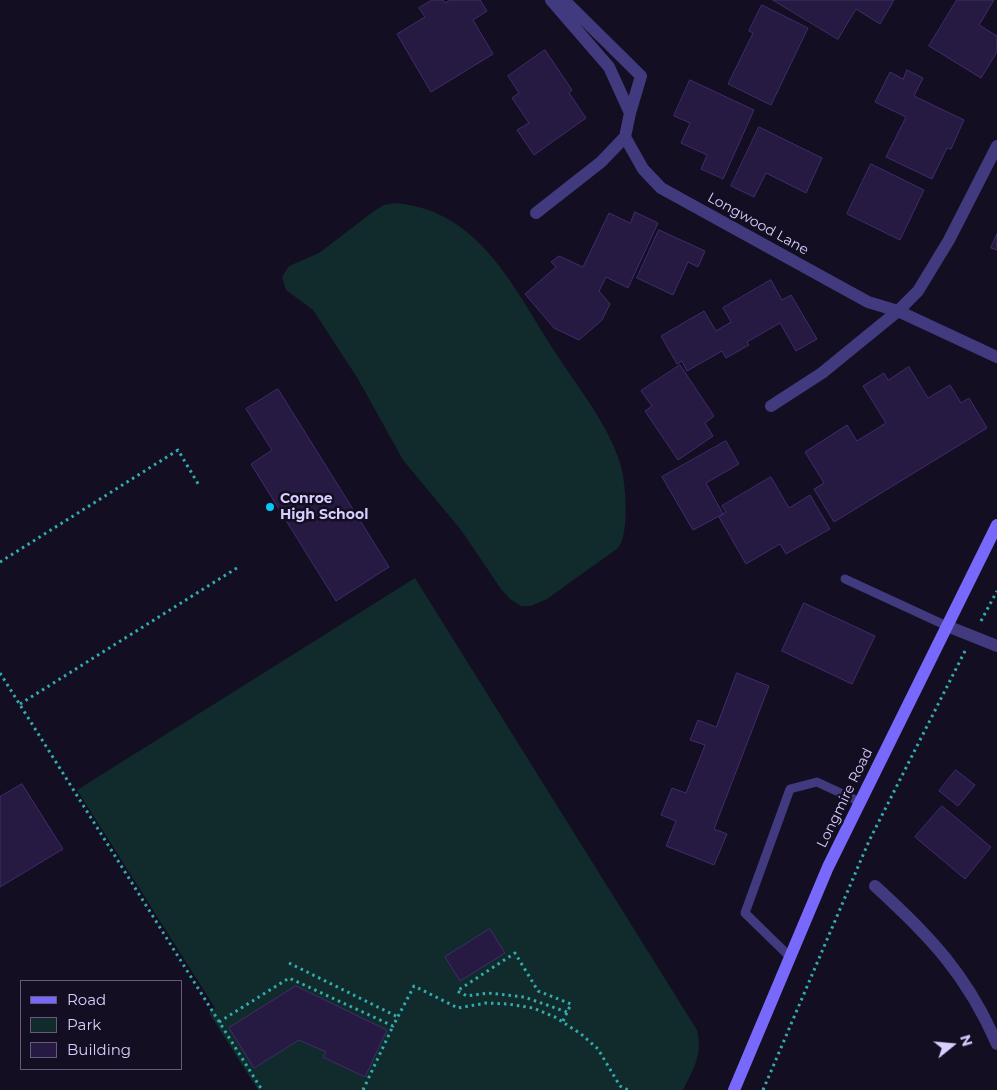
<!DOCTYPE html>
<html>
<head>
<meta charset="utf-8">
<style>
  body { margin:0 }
  #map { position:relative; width:997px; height:1090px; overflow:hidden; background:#130e21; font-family:Montserrat,sans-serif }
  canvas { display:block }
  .legend { position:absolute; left:20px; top:980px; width:162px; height:90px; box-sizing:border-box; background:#130e21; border:1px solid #625b79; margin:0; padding:6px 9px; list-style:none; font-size:15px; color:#d8cffe }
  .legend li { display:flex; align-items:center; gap:10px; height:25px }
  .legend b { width:25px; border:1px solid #625b79 }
  .north { position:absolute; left:927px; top:1020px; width:50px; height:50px; -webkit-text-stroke:4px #130e21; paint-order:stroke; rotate:73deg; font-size:14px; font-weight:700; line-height:20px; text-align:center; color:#d8cffe }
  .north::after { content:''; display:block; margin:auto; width:18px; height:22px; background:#d8cffe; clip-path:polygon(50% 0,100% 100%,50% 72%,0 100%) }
</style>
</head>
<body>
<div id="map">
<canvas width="997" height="1090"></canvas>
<ul class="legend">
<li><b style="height:6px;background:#7868fc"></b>Road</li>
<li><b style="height:14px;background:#112a2b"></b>Park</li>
<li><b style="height:14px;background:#261a42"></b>Building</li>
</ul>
<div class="north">N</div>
</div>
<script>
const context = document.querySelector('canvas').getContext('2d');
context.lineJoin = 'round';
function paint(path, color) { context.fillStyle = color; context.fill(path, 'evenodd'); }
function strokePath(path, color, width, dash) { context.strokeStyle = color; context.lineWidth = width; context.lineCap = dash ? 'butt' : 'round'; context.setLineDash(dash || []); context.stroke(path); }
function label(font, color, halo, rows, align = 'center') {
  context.font = font + ' Montserrat,sans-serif'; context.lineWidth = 5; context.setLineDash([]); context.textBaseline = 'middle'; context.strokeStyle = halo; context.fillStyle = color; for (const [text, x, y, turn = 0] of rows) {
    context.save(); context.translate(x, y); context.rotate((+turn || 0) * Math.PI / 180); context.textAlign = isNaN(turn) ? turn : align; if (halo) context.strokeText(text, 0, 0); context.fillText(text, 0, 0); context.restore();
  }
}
paint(new Path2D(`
  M395,203c27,2 52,12 73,30 37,30 63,83 89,122 22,34 51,69 63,108 6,18 10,71 -2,85l-71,51 -16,7h-10l-11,-7 -9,-10 -40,-59 -58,-70 -45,-81 -45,-69 -27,-20 -4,-13 7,-11 30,-13 55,-42 10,-6z
  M415,578l282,452c6,23 -3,39 -14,60h-425l-49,-77 6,-5 -138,-218z`), '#112a2b');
const building = new Path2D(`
  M432,0h11l2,3 5,-3h30l7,11 -14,9 20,34 -62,38 -34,-58 28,-17 -6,-9z
  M773,0h121l-14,24 -24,-15 -18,30z
  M957,0h37l-15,25 18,11v16l-16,26 -52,-32z
  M762,5l46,23 -37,77 -43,-21 25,-51 -4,-2z
  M545,50l27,40 -3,3 17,25 -52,37 -17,-25 12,-7 -17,-25 7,-5 -11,-17z
  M907,70l16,8 -9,18 50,24 -13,29 -4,-1 -15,31 -46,-22 20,-40 -31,-15 15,-30 13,7z
  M690,80l64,30 -31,69 -22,-10 6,-14 -26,-12 9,-20 -16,-7z
  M759,127l63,31 -16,35 -40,-20 -12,24 -23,-11z
  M871,164l53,26 -24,50 -53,-26z
  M635,212l23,11 -30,65 -22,-11 -7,14 11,13 -8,16 -23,20 -25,-12 -29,-34 31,-27 -5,-5 8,-6 24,11 26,-54 21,10z
  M659,230l46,21 -7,16 -10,-5 -15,33 -36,-17z
  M997,234v16l-6,-2z
  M771,280l11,20 9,-5 26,44 -21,12 -16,-28 -33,19 2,3 -23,13 -4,-7 -35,20 -5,-10 -5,3 -16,-28 43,-25 12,20 15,-9 -8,-14z
  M680,365l34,51 -9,7 8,13 -35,24 -33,-49 7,-5 -11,-15z
  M909,367l19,31 22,-13 11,18 8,-5 18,30 -153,94 -20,-33 10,-6 -19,-31 42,-27 10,16 29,-18 -23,-37 21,-13 4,7z
  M278,389l111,178 -53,34 -85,-137 21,-14 -26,-41z
  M726,441l13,23 -33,19 17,31 -30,16 -31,-53z
  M771,477l18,31 21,-13 20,34 -44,25 -6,-10 -34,20 -27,-47 7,-5 -4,-6z
  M804,603l71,33 -23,48 -70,-33z
  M737,673l32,13 -55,143 13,5 -13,31 -48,-19 10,-25 -15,-6 11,-27 14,5 19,-48 -15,-5 8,-20 18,7z
  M956,770l19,15 -17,21 -19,-15z
  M22,784l41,65 -63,38v-90z
  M942,806l49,41 -26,32 -50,-42z
  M490,929l15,24 -45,28 -15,-24z
  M296,986l91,44 -22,47 -42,-20 3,-5 -27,-12 -45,28 -25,-40z`);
paint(building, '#261a42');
strokePath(building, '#3f2d6d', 1);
strokePath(new Path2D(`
  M0,562l178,-112 22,37
  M981,621l16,-30
  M0,673l262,417
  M20,704l220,-138
  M289,963l109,54
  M563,1021l8,-17 -33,-13 -23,-38 -58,38 10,5 21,-3 36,4 43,15
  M219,1022l70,-44 104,48 21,-40 44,22 28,-5 22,1 25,4 22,9 26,17 17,15 22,37 8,4
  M363,1090l30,-64
  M763,1090l106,-249 96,-190`), '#31adb0', 3, [2.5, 4]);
strokePath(new Path2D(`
  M845,579l102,47
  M790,957l-45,-44 45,-124 27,-7 43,20`), '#423a7f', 9);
strokePath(new Path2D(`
  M551,0l58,67 21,46 -5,24 18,32 18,19 207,114 30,9 99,46
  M564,0l77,76 -11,37
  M536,213l65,-51 24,-25
  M771,406l51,-33 76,-62 20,-20 31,-51 48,-94
  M947,626l50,20
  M875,886c55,50 92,89 122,158`), '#423a7f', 12);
strokePath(new Path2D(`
  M734,1090l94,-223 169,-342`), '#7868fc', 12);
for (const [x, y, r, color] of [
  [270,507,5,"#05c8f4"]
]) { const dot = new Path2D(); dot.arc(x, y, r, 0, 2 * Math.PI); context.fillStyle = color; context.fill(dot); strokePath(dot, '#130e21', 2); }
label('14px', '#d8cffe', '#130e21', [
  ["Longwood Lane",758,224,29],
  ["Longmire Road",845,798,-64]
]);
label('bold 14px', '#d8cffe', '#130e21', [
  ["Conroe",280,499],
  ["High School",280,515]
], 'left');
</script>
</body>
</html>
